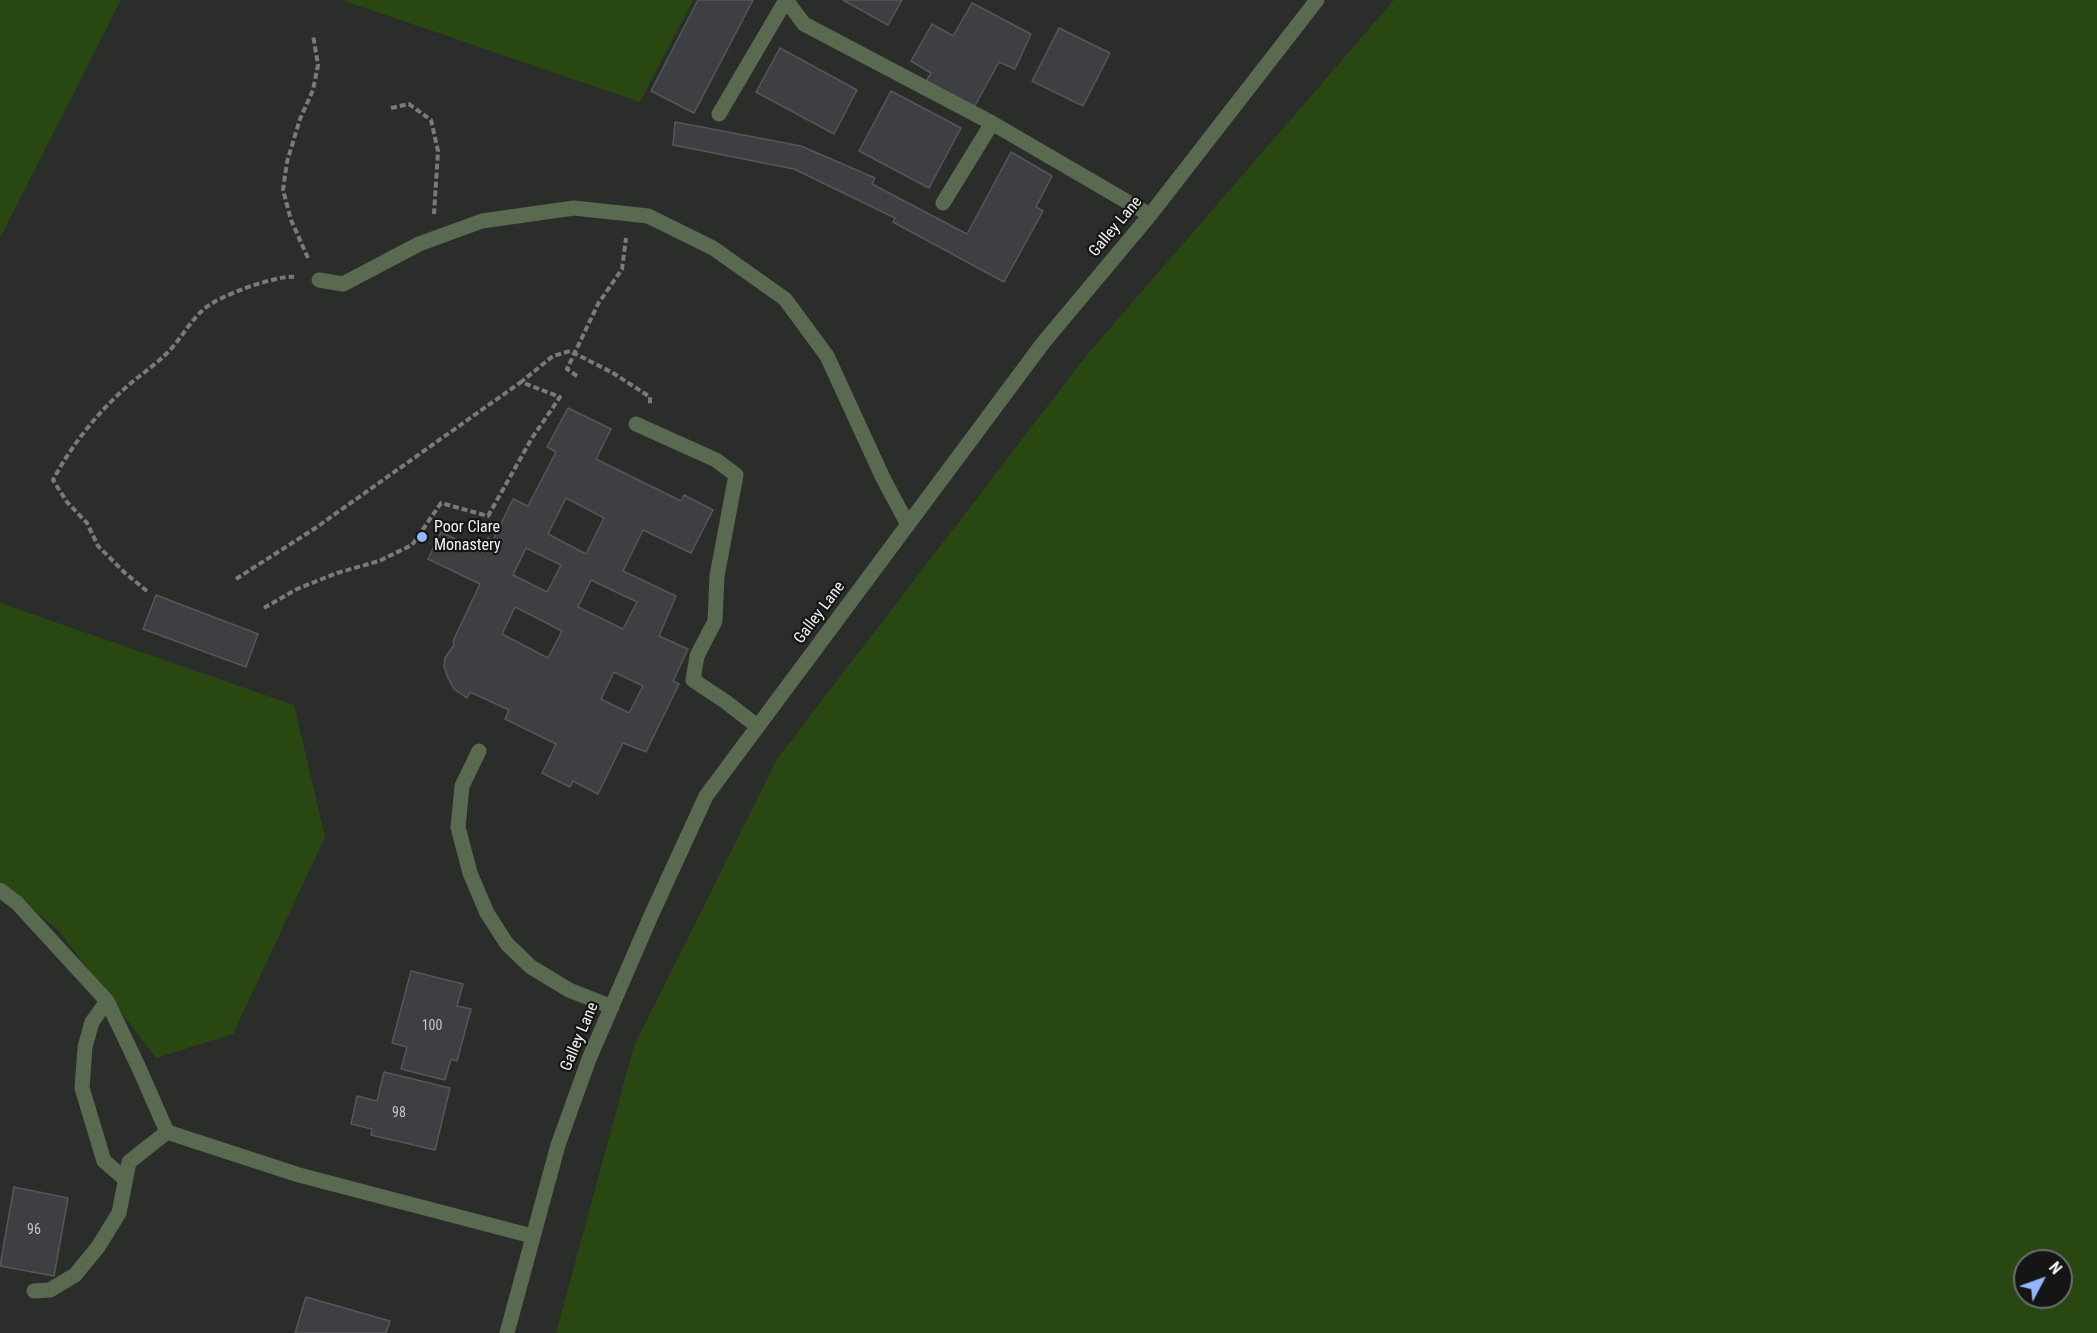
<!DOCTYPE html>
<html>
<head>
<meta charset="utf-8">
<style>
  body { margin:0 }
  #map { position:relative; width:2097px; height:1333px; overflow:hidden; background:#2b2d2a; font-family:"Roboto Condensed",sans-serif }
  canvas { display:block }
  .north { position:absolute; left:2013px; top:1249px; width:60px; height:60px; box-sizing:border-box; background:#141514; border:2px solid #6c6e6c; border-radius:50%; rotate:49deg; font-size:16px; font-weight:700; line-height:24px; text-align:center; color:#f1f3f0 }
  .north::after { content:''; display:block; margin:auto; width:21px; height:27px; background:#93b7fd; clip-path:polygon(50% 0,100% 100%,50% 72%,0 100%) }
</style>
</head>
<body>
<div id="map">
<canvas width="2097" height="1333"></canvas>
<div class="north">N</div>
</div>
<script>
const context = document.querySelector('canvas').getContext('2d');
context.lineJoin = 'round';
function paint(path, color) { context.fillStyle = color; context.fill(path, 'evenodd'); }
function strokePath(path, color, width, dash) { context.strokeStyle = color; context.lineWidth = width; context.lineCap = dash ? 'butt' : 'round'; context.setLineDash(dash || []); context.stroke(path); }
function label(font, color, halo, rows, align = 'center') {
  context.font = font + ' "Roboto Condensed",sans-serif'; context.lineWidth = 4.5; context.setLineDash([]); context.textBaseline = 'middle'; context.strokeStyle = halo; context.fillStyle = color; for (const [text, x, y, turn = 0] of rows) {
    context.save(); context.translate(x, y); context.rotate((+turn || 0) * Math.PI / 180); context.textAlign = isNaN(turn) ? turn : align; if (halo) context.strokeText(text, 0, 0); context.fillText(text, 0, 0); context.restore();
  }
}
paint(new Path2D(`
  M0,0h121l-121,238z
  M342,0h351l-53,102z
  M1394,0h703v1333h-1541l78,-287 143,-287 309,-403zM2025,1261h36v36h-36z
  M0,603l294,102 31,132 -92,197 -77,24 -97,-127 -59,-50z`), '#294811');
const building = new Path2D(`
  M698,0h55l-59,113 -43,-22z
  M843,0h59l-14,25z
  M972,3l59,31 -16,35 -16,-7 -26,47 -48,-26 6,-10 -20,-12 21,-37 21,12z
  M1059,28l51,25 -27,53 -51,-25z
  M780,48l77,42 -23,44 -78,-42z
  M891,91l70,37 -32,60 -70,-37z
  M675,122l126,24 74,32 -3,6 95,50 44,-82 41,24 -16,31 7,4 -39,71 -111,-60 2,-4 -101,-49 -121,-24z
  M568,408l43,21 -15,30 85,42 3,-6 29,15 -22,43 -48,-23 -20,41 53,25 -17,40 29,13 -15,32 6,3 -33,68 -23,-9 -25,51 -25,-13 -3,6 -28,-14 14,-29 -51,-25 4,-9 -39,-18 -3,6 -13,-9 -7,-13 -3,-10 1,-8 9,-13 -1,-4 27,-57 -52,-25 13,-27 41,20 6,-14 5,2 20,-41 15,7 28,-54 -9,-5zM566,498l38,20 -18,36 -38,-20zM526,548l35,17 -14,27 -34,-17zM591,580l46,22 -14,27 -45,-22zM515,607l47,24 -14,27 -46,-24zM614,672l29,14 -14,27 -28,-14z
  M156,595l102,39 -12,33 -103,-38z
  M411,971l52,13 -6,22 14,3 -14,52 -6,-2 -6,21 -44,-11 6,-22 -15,-4z
  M384,1072l66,16 -15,62 -64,-15 1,-6 -21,-5 6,-28 20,5z
  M14,1187l54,11 -14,78 -54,-10z
  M306,1297l84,24 -4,12h-91z`);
paint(building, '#3d3f42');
strokePath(building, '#55575b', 1.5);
strokePath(new Path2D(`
  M391,108l18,-4 22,16 7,31 -4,63
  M308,258l-17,-38 -8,-30 4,-28 13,-43 13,-29 5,-25 -5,-30
  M577,376l-10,-7 31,-65 24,-35 4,-31
  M236,579l78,-50 207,-147
  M147,591l-22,-18 -27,-27 -11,-23 -20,-21 -14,-22c18,-34 42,-64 70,-90 14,-13 30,-23 43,-36 14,-13 23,-32 38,-45 14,-13 72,-34 90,-32
  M264,608l33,-19 40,-16 42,-12 33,-16 29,-42 47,13 44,-78 28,-41 -39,-15 32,-26 17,-5 43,22 37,24v7`), '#797b78', 4, [6, 3]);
strokePath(new Path2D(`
  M786,0l18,24 188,99
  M719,114l67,-114
  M943,203l49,-80 158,92
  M319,280l24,4 76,-40 63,-23 92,-13 74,8 65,32 72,51 42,57 56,122 25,47
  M636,424l80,36 20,15 -19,101 -2,45 -18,35 -4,24 33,22 31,24
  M479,751l-17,35 -4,41 12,46 17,40 20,31 24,23 38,23 43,17
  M0,890l17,13 90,98 32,67 28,64
  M107,1001l-15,21 -7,25 -3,41 22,73 21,18
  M34,1291l16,-1 25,-15 23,-28 21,-34 10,-51 38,-30 132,43 233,61
  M507,1333l51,-188 31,-86 61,-141 56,-122 337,-453 107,-128 167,-215`), '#5a6a50', 15);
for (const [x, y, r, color] of [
  [422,537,6,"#93b7fd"]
]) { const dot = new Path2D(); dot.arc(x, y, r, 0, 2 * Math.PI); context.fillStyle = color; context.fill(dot); strokePath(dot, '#141514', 2); }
label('14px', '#c4c6c4', null, [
  ["100",432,1026],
  ["98",399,1113],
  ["96",34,1230]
]);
label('16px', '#f1f3f0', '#141514', [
  ["Galley Lane",1116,227,-50],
  ["Galley Lane",820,613,-53],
  ["Galley Lane",580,1037,-67]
]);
label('16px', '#f1f3f0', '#141514', [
  ["Poor Clare",434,528],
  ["Monastery",434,546]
], 'left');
</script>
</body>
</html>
